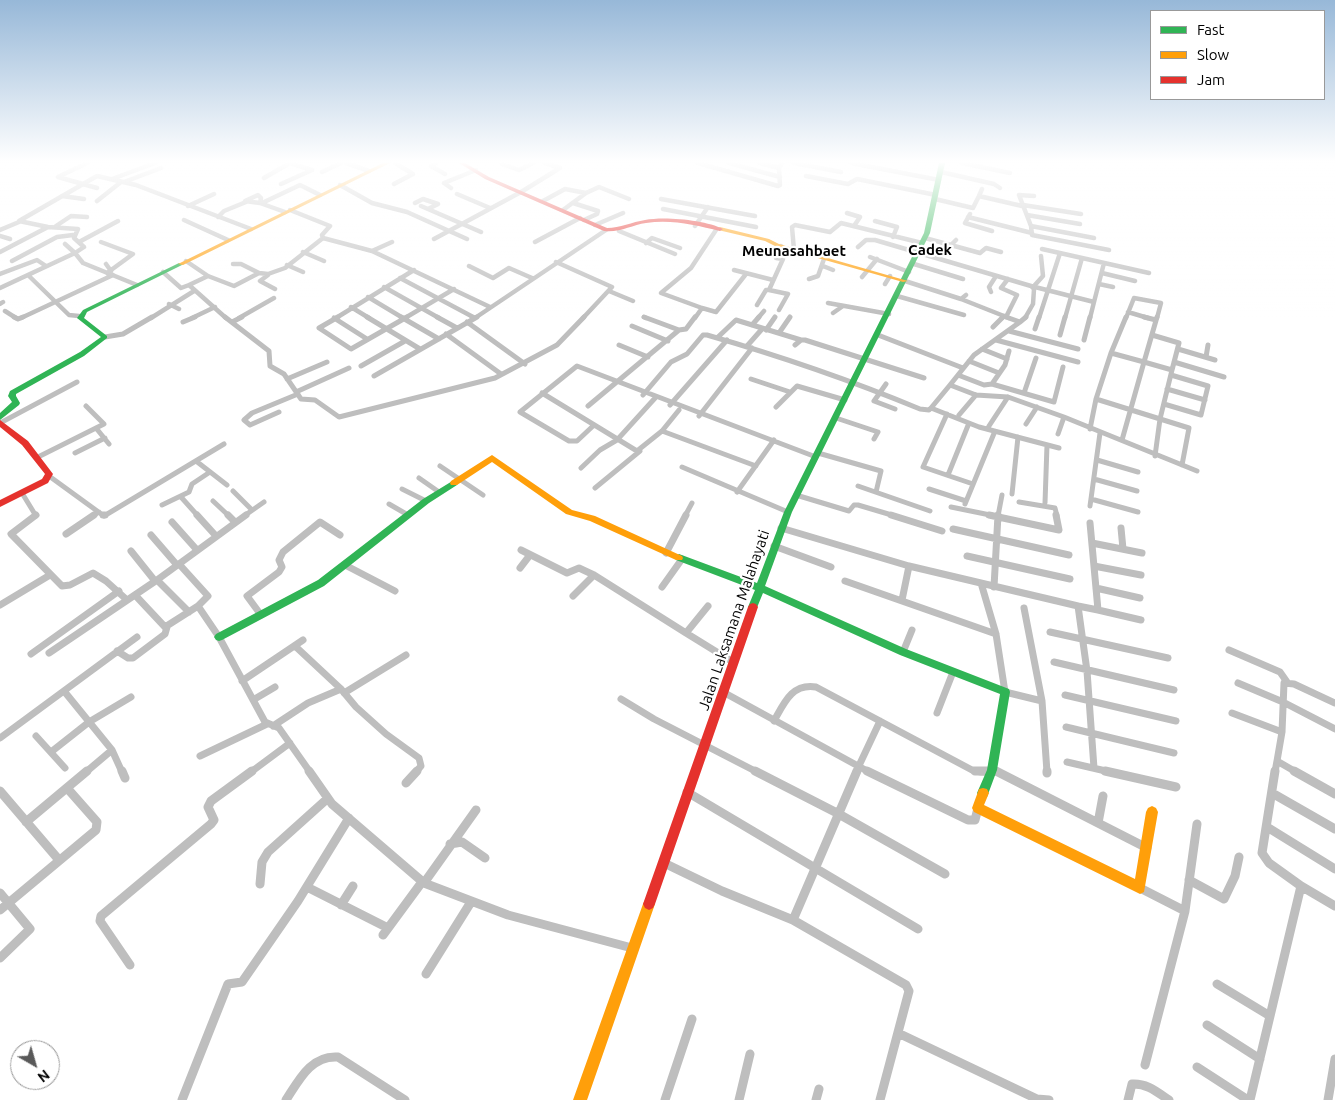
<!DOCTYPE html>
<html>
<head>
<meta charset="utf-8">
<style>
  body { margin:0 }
  #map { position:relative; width:1335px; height:1100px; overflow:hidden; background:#fff; font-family:Ubuntu,sans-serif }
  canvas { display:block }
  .legend { position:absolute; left:1150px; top:10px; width:175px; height:90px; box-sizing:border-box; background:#fff; border:1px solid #999; margin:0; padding:6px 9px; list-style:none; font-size:15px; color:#000 }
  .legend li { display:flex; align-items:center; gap:10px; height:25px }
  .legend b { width:25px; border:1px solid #999 }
  .north { position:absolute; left:10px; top:1040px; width:50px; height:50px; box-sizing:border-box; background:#fff; border:1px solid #999; border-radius:50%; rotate:142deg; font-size:14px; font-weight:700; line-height:20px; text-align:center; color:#000 }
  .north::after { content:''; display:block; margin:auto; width:18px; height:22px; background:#595959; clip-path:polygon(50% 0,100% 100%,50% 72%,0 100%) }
</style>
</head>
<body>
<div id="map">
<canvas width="1335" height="1100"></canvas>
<ul class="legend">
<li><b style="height:6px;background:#30b455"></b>Fast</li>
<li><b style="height:6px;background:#ff9f0a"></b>Slow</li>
<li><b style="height:6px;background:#e5322d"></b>Jam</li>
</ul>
<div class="north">N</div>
</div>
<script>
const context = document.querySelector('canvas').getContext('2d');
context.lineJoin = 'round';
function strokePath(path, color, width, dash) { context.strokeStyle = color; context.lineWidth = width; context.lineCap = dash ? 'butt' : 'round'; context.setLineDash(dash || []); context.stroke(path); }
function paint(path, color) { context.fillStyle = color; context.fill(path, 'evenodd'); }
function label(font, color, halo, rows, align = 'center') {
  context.font = font + ' Ubuntu,sans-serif'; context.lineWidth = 4.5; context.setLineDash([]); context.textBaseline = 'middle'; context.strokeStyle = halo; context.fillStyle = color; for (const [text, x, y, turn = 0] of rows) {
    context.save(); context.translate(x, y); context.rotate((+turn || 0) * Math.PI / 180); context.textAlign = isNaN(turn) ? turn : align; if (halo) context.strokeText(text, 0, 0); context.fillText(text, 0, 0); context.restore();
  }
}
strokePath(new Path2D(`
  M87,163l-29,14 39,11
  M346,163l23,8
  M436,163l-5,3 14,8
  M698,163l80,23 2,-1 -1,-17 3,-5
  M729,163l51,14
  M760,163l19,5
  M794,163l47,9
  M851,163l88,17
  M962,163l48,10
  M502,164l17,6 14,-7
  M322,172l19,-9
  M941,172l53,12 6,4
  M806,176l42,8 9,-5 79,16
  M264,178l26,-15 22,7
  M112,179l43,-16
  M124,182l37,-14
  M281,184l31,-14
  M394,184l19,-10 -18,-11
  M340,185l32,18 35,9 60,27
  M451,188l-7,-5 32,-13
  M982,189l-3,7 43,10
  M521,192l39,-24 -15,-5
  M457,194l33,14
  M258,195l3,3 -1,5 -15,-2z
  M62,196l22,3
  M1034,196l-15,-1 12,31 1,9 77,15
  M661,199l94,17
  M935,199l38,9 6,-12
  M97,201l24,-19
  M543,201l22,-12 21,4 13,-6 30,12
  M260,203l25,9
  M262,203l38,-18 20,10
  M415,203l8,-4 15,5 -10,5
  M573,203l25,8 -1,3 -13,6
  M1023,205l58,9
  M188,206l26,-12
  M421,206l60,26
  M663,209l93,18
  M563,210l23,-17
  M847,213l13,4 -6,9
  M970,214l-5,9 27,8
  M1027,215l53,9
  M218,217l6,-6 22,-9
  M968,217l64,16
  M184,220l44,20
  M875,221l22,6 -4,10
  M595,225l28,-12
  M56,226l15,-10 16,1
  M695,226l13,-19
  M1031,226l63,12
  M0,230l19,-8
  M619,231l56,23
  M0,236l10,3
  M323,238l49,13 118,56
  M925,238l55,15 6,-5 15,4
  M434,239l87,-47
  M79,242l39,-21
  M101,242l32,12 -26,19
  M535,242l45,-24
  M646,243l6,-5 28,10
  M951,245l5,-5
  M858,247l8,-7h9l156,46 3,3 -1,15 -8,14
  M1042,249l107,24
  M794,250l-2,-23 3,-2 35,7 11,-9 81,20
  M372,251l20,-9
  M0,252l48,-25
  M303,252l21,9
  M870,257l39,15
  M12,261l45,-24 16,-2
  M186,261l22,15 26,10 25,-13 9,1 17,-6 38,-30 -1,-3 8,-9 -40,-16
  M556,262l56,25 -29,31
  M106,264l5,7
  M233,264h8l18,9
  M914,264l49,15
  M287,265l16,7
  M469,266l24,12 16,-10 23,10
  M823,266l10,4
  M734,270l39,10
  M163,272l18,16 8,-3
  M1102,273l33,8
  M0,274l37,-14 9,6
  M268,275l-8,6 15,8
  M29,276l40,39 10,1
  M208,276l-19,9 37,33
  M862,277l15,-18
  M400,278l75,40
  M809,279l9,-3 7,-20
  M905,281l56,18 5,-4
  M885,284l5,-8
  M1099,284l14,3
  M137,285l-54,-22 -8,-10 9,-6 -10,-9 4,-9 -30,-2 -29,-6 78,-45 39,9 115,44
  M1031,286l63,16 10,-39
  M1034,286l9,-10 -2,-20
  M384,287l55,31
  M0,288l75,-35 -10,-9
  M609,291l24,10
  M991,292l-2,-5 7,-11
  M897,296l67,19
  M368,297l35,21
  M961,299l48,19
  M828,303l61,11
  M0,304l3,-2
  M169,304l10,5
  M757,305l9,-15h3
  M351,307l18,11
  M702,308l14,4 30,-38
  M779,310l9,-16 -19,-4 14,-31 -7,-1 5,-12
  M5,311l11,7
  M1128,312l20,6
  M833,313l10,-7
  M644,317l2,1
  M1006,317l11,-22 -16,-7 7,-9
  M21,318l92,-43
  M151,318l43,-27
  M192,318l23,-11
  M239,318l35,-20
  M336,318l78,-48
  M405,318l49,-29
  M475,318l131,-88
  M695,318l7,-10 -41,-15 30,-25 25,-38
  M758,318l6,-7
  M1002,318l2,-2
  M1039,318l21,-65
  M1065,318l17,-60
  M1090,318l4,-16
  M1126,318l8,-20 27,5 -4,15`), '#bebebe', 4.5);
strokePath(new Path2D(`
  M14,317l4,2 5,-2
  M225,317l44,34 1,15 14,8 17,25 14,1 24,17 156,-39 62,-33 27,-28
  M338,317l-19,11 32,21 56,-32
  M367,317l53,32
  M401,317l38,22
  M437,317l20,11
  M472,317l3,1
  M644,317l35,13
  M1006,317l14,5 6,-5
  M1144,317l12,3
  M334,318l33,21
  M183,322l12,-5
  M232,322l10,-5
  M467,322l58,42
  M1020,322l-46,33 -24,30 26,10 32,2 56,20 133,54
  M752,325l7,-8
  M632,326l36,15
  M993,327l10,-10
  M1035,329l4,-12
  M766,330l9,-13
  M1009,331l69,18
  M779,333l11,-16
  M446,334l55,40
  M878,335l85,33
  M1060,335l5,-18
  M1152,335l27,8 -7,27
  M105,337l18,-3 29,-17
  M718,337l18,-17 65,20
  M996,340l82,22
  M1084,340l6,-23
  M619,345l29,12
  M795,345l6,-5h4l119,38
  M747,346l15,-17
  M982,349l25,10
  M1178,349l37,11
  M1111,353l33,9 13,-45
  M1111,353l15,-36
  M1206,357l2,-12
  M969,361l30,12
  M1174,362l50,15
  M361,366l44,-25
  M958,375l26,10 8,-1 62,18 9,-35
  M374,376l103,-59
  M287,379l40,-17
  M751,379l39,13
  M886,384l-12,17 21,8
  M992,384l13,-19 4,-14
  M950,385l-19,23 48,19 80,21
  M1167,389l38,11
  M296,392l53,-24
  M542,393l95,58 25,-20 17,-21
  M1024,393l12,-35
  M643,395l28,-33 16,-8 16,-19h4c73,21 143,45 213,74l9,1 2,-2
  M1096,399l15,-46
  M1164,404l37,11 7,-29 -37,-11
  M670,405l57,-65
  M588,406l91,-76 7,-1 9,-12
  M776,407l21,-21 48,14
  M279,412l-29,13 -6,-5 8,-7 46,-19
  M947,414l-24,53 50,17
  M959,415l17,-20
  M699,416l53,-68
  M836,418l42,14
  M0,423l77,-41
  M1026,424l11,-17
  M593,426l-16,15h-8l-49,-29 57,-46 239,91
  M989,426l19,-29
  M96,428l13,16
  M1090,429l6,-30 93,29 -7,37
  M662,431l94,35
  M1058,434l6,-17
  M874,439l4,-7
  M1122,440l22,-78 28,8 -12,49 -5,37
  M75,453l30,-15
  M818,453l63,18 -5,21
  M38,457l66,-33 -18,-18
  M1097,460l41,12
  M196,461l31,24
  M440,466l43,29
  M682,467l106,45
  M581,468l19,-18 17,-10 39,-43
  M948,475l21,-52
  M49,476l55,40 120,-72
  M419,478l20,14
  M1094,479l43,12
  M858,486l72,25
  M595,488l45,-37
  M402,489l24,12
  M929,489l37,12
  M233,491l19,19
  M737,492l37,-52
  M22,493l14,23
  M1012,494l6,-57
  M796,495l53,16 5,-6h4l37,11
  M181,497l17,19
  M1091,499l47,13
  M213,501l16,15
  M1019,502l36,6 2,8
  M1045,503l2,-58
  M389,504l19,11
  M965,504l30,-73
  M162,505l27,-13 3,-8 18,-12
  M1090,506l10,-73
  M951,507l44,9
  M92,516l7,-4
  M244,516l20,-14
  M685,516l7,-13
  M998,516l4,-21`), '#bebebe', 5);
strokePath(new Path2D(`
  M36,515l-25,19 51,52 8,-1 23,-12 13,8 21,19
  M103,515h2
  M197,515l19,21
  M228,515l7,7
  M891,515l51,16
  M989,515l70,15 -3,-15
  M172,522l25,28
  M1090,523l8,87 -20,-4 9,65 7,97
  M781,528l128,38 169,40
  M1121,528l2,21
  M953,529l116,26
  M66,534l28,-19
  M151,535l26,30
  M1092,543l50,10
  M774,546l57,21
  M521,550l46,23 12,-5 15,7 92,58
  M131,551l24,30
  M666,553l20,-38
  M967,556l103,23
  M345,565l50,26
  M1094,566l47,9
  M520,568l10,-13
  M157,580l32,32
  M845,581l151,53
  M981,583l15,51 9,58 37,9 5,71
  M662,587l20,-28
  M994,587l4,-72
  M1096,588l44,10
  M135,595l30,32 33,-21 10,-10 -29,-32
  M573,596l21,-21
  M902,600l7,-34
  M0,605l50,-30
  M198,606l21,31 46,85 14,6 31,44
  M708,606l-22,27 47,29
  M1024,608l18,93
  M1098,610l43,10
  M261,615l-14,-19 32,-24 3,-5 -3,-7 4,-8 37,-30 20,13
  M1050,632l118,26
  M295,646l46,43 15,18 30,27 33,24 2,8 -5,6
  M1229,650l51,22 7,10
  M117,651l11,7h5l32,-24 2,-7
  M903,652l9,-22
  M49,653l108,-73 89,-65
  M31,654l88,-63
  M1054,662l120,28
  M242,681l61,-41
  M1238,683l45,19 52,27
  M64,691l48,59 10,22
  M723,692l146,80
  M344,693l62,-38
  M1065,695l111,26
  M621,699l33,20 103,53
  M253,700l22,-13
  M937,713l16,-41
  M1232,713l50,19
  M774,721c10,-18 18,-38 42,-34l156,83 9,2
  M273,726l35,-23 33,-14
  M1066,727l108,26
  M36,736l29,32
  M0,738l137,-101
  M51,752l38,-30 42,-25
  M200,756l67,-32
  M1277,761l5,-29 2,-49 10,1 41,19
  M1067,762l43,10
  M86,772l26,-22
  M251,772l39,-29
  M856,772l24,-51
  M982,772h16
  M1275,772l2,-11 19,11`), '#bebebe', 7);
strokePath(new Path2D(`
  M122,771l3,7
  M309,771l23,33 92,79 84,32 124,33
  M755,771l82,42 108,61
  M867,771l101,49h7l3,-12
  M975,771h21l151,77
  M1047,771v2
  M1105,771l71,16
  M1275,771l-13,82 7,10 32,23
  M1294,771l41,23
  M406,783l11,-12
  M0,791l59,69
  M687,792l231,137
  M1272,793l63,36
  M26,822l61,-51
  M1098,823l5,-27
  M1267,827l68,42
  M450,844l12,-2 23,16
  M664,863l58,28 71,29 113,65 3,6 -29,109
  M1189,880l35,19 11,-23 4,-19
  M424,883l52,-73
  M260,884l2,-22 6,-10 59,-53
  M307,887l81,41
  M1140,888l45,23
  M0,893l30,36 -30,29
  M341,905l12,-19
  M0,910l96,-80 1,-8 -30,-34
  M793,920l64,-149
  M383,935l39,-53
  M130,965l-30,-44 1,-5 110,-92 3,-4 -6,-13 3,-6 41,-30
  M426,974l45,-72
  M1217,984l53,32
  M1207,1025l53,34
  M898,1033l139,66 12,1
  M1145,1065l40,-154 12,-87
  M1197,1067l51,33
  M182,1100l46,-116 14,-2 56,-81 51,-83
  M286,1100c13,-20 25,-45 52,-43l67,43
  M665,1100l27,-81
  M739,1100l11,-46
  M816,1100l3,-11
  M1128,1100l4,-16c15,-1 25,8 37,16
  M1250,1100l51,-214 34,20
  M1328,1100l7,-41`), '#bebebe', 9);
paint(new Path2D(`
  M939,163h6l-15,70 -138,279 -27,74 141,63 103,40 1,3 -13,78 -10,27 -4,1 -4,-1 -2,-4 10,-23 13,-76 -100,-39 -137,-62 -7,17 -3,1 -3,-1 -2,-3 7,-17 -79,-30 -1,-2 1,-2 3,-2 78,29 27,-71 140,-279z
  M179,263l5,1 -97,48 -3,6 23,18v2l-23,18 -68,38v2l4,7 -1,2 -19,15v-7l12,-11 -4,-6 2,-5 70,-39 21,-15 -24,-19 6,-8z
  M454,480l4,3 -1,2 -28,18 -105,83 -102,54 -3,1 -3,-1 -2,-3 2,-3 102,-54 105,-81z`), '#30b455');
paint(new Path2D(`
  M383,163h7l-207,102 -5,-1z
  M720,227l49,12 10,5 129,37 -5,1 -128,-36 -10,-5 -47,-11v-2z
  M492,455l80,55 23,6 87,40 1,2 -1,2h-6l-86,-39 -24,-7 -74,-52 -35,23h-6l-1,-2 1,-2z
  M983,788l4,1 2,4 -5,12 151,74 11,-67 2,-4 4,-2 4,2 2,4 -14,80 -4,2 -4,-2 -162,-80 -2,-4 7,-19z
  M649,898l4,2 2,4 -68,196h-14l70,-196 2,-4z`), '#ff9f0a');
paint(new Path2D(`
  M459,163h6l24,14 118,51c13,0 25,-6 38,-8 19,-4 61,0 78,9l-3,2c-24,-6 -49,-12 -74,-8 -14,2 -27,10 -42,8l-119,-52z
  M0,420l28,21 25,33 -5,9 -48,24v-7l42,-21 3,-5 -23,-29 -22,-18z
  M753,603l3,1 2,3 -103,297 -2,4 -4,2 -4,-2 -2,-4 105,-297 2,-3z`), '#e5322d');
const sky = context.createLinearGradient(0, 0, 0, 317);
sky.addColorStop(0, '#97b8d8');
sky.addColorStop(0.51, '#fff');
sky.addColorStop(1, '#ffffff00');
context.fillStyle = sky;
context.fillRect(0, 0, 1335, 317);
label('bold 15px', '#000', '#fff', [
  ["Cadek",930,250],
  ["Meunasahbaet",794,251]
]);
label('15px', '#000', '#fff', [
  ["Jalan Laksamana Malahayati",734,620,-71]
]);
</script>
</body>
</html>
